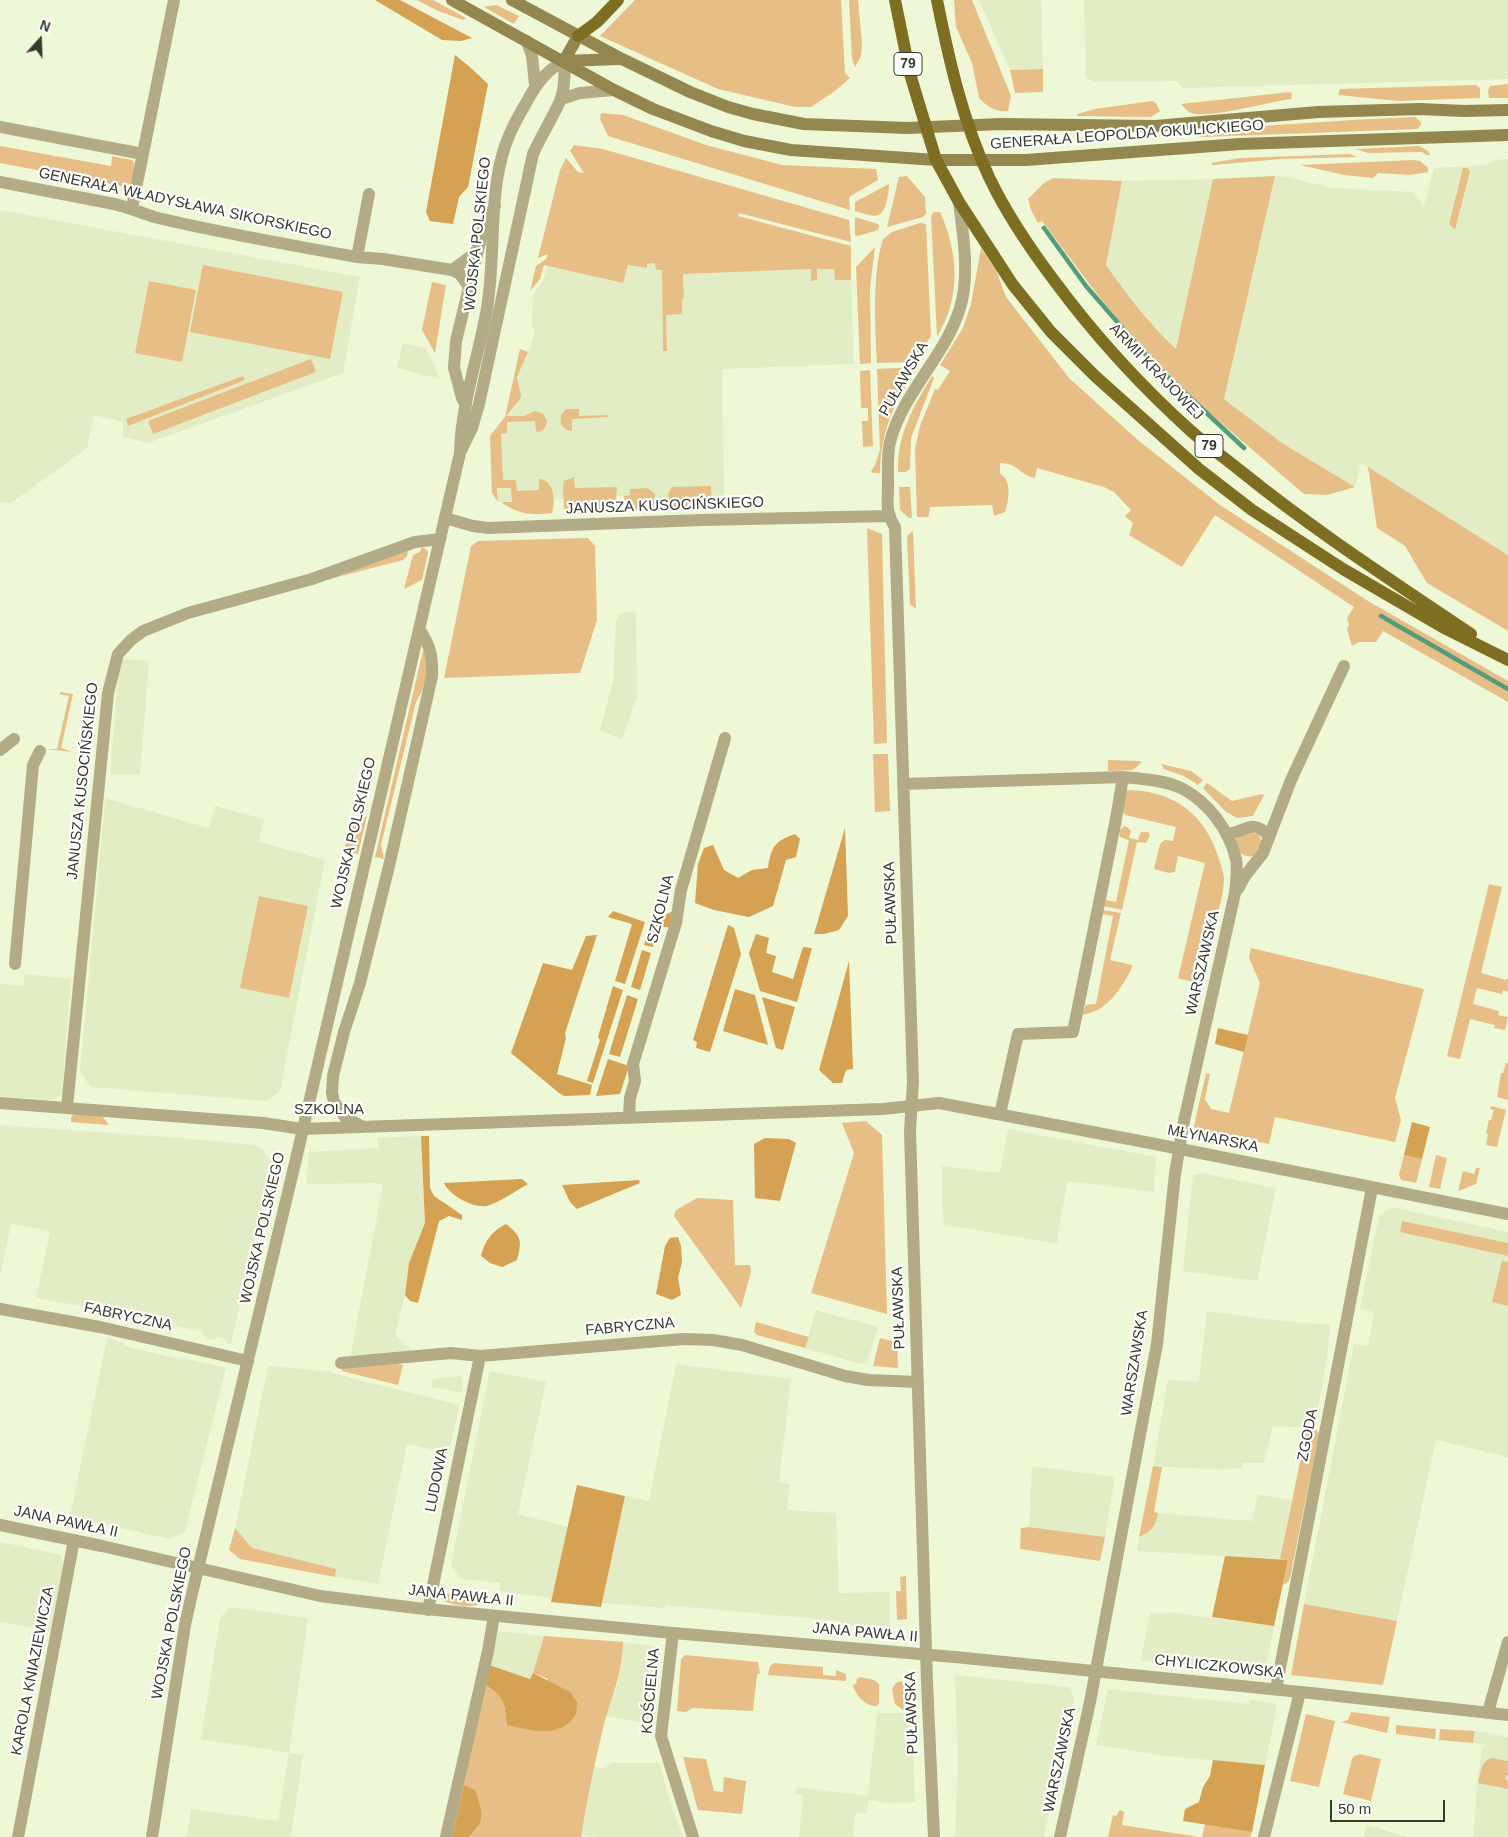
<!DOCTYPE html>
<html>
<head>
<meta charset="utf-8">
<style>
  body { margin:0 }
  #map { position:relative; width:1508px; height:1837px; overflow:hidden; background:#eef7d6; font-family:Helvetica,sans-serif }
  canvas { display:block }
  .north { position:absolute; left:15px; top:15px; width:50px; height:50px; -webkit-text-stroke:4px #fff; paint-order:stroke; rotate:20deg; font-size:14px; font-weight:700; line-height:20px; text-align:center; color:#373b2e }
  .north::after { content:''; display:block; margin:auto; width:18px; height:22px; background:#373b2e; clip-path:polygon(50% 0,100% 100%,50% 72%,0 100%) }
  .scale { position:absolute; left:1330px; top:1800px; width:115px; height:22px; box-sizing:border-box; border:2px solid #373b2e; border-top:0; padding-left:6px; font-size:15px; line-height:18px; white-space:nowrap; color:#373b2e; -webkit-text-stroke:4px #fff; paint-order:stroke }
</style>
</head>
<body>
<div id="map">
<canvas width="1508" height="1837"></canvas>
<div class="north">N</div>
<div class="scale">50 m</div>
</div>
<script>
const context = document.querySelector('canvas').getContext('2d');
context.lineJoin = 'round';
function paint(path, color) { context.fillStyle = color; context.fill(path, 'evenodd'); }
function strokePath(path, color, width, dash) { context.strokeStyle = color; context.lineWidth = width; context.lineCap = dash ? 'butt' : 'round'; context.setLineDash(dash || []); context.stroke(path); }
function label(font, color, halo, rows, align = 'center') {
  context.font = font + ' Helvetica,sans-serif'; context.lineWidth = 4.5; context.setLineDash([]); context.textBaseline = 'middle'; context.strokeStyle = halo; context.fillStyle = color; for (const [text, x, y, turn = 0] of rows) {
    context.save(); context.translate(x, y); context.rotate((+turn || 0) * Math.PI / 180); context.textAlign = isNaN(turn) ? turn : align; if (halo) context.strokeText(text, 0, 0); context.fillText(text, 0, 0); context.restore();
  }
}
paint(new Path2D(`
  M979,0h62l2,69 -33,1z
  M1084,0h424v79l-325,9 -7,-7 -81,1 -9,-4z
  M1508,159v396l-147,-92 -6,24 -73,-44 -58,-44 51,-223 12,1 45,11 81,4 11,14 10,-38 52,-3 9,-5z
  M1213,179l-37,171 -26,-28 -26,-30 -18,-27 16,-84z
  M0,210l360,67 -17,96 -195,70 -25,-6v-15l-29,-7 -7,33 -76,55 -11,-1z
  M655,263l7,6 1,82h4l-1,-37h16v-15l2,-1 -1,-24 128,-5 1,12 5,-1v-11h18v11h16l3,84 -132,5 2,123 -3,12 -96,7 -1,-15 -126,6v-77l22,-26 1,-5 -4,-17 15,-35 3,-14 -3,-1 1,-32 10,-15 5,-14 74,17 6,-18 19,3v-4z
  M403,343l23,5 14,31 -43,-11z
  M636,612l1,85 -15,42 -22,-9 13,-48 3,-60 4,-9z
  M124,659l25,2 -9,114 -30,-1 9,-108z
  M105,798l104,30 6,-22 49,13 -5,23 66,18 -45,231 -14,10 -175,-14 -11,-15z
  M24,974l47,5 -9,113 -3,5 -7,3 -52,-4v-112l24,2z
  M0,1125l182,13 74,7 8,6 8,11 -41,182h-4l1,-4 -11,-3 -4,3 -6,-1 -6,-8 -43,-8 1,-7 -40,-7 -1,5 -12,-4 -70,-12 14,-67 -39,-7 -11,53z
  M1008,1129l148,28 -2,35 -86,-11 -10,51 -1,12 -97,-17 -15,-1 -2,-9 -1,-51 58,7z
  M421,1136l4,87 -16,40 -4,32 -10,40 19,17 -64,6 33,-173 -7,-2 -70,1 3,-32 70,-4 -2,-10z
  M1202,1173l74,15 -19,93 -74,-10 10,-96z
  M1391,1207l117,25v225l-72,-17 -39,181 -93,-17 50,-260 14,2 6,-34 -14,-3 19,-93z
  M816,1310l62,17 -11,36 -6,1 -56,-16z
  M1207,1311l56,8 67,6 -3,34 -13,69 -41,-2 -9,37h-21l-1,5 -17,2 -72,-4 15,-86 31,2z
  M107,1338l17,5v3l51,12h5v-1l46,11 -41,163 -14,8 -83,-18h-19z
  M676,1364l115,15 -12,103 11,3 -3,25 49,3 3,80 51,-1v36l-50,-3 -1,-4 -174,-16v3l-64,-5 24,-107 24,5z
  M268,1366l57,5 134,34 -10,48 -42,-9 -29,140 -43,-7 1,-8 -84,-21 -17,-20z
  M490,1371l56,11 -28,132 50,13 -16,71 -52,-7 1,-8 -40,-4 -10,-13z
  M460,1376l3,4 -1,13 -31,-6 2,-8z
  M1032,1466l83,11 -10,60 -76,-10z
  M1258,1494l33,6 -11,59 -143,-8 2,-14 7,-2 8,-10 4,-12 94,8z
  M0,1542l62,13 1,12 -13,64 -50,-9z
  M230,1607l78,11 -19,135 14,2 -12,82h-104l4,-28 87,12 11,-68 -88,-14 19,-121z
  M1167,1612l107,14 -9,46 -124,-11 9,-48 16,1z
  M497,1631l47,5 -13,43 -42,-14z
  M623,1642l32,4 5,5 -3,44 -4,30 -47,-9 11,-31 6,-30z
  M955,1675l115,12 4,12 -30,138h-89l3,-75z
  M1108,1689l141,15 1,-4 24,3 3,4 -12,58 -99,-9 -70,-11z
  M877,1713h35l3,89 -29,1 -13,-3 -5,1 -1,12 -12,1 -2,23h-54l4,-42 -8,-1 2,-7 71,9z
  M1476,1731l32,6v100h-35l4,-49 5,-41 5,-2 -14,-2z
  M611,1763h48l12,41 12,33h-87l-15,-2 13,-69 10,3z
  M1367,1825l41,12h-44z`), '#e2edc5');
paint(new Path2D(`
  M417,0h16l33,18 -3,2 -27,-10z
  M635,0h206l4,73 5,5 -15,13 -24,16h-16l-77,-18 -118,-53z
  M849,0h9l4,44 -1,12 -6,11 -3,-8z
  M954,0h18l39,96 -3,15c-11,2 -22,-5 -29,-13l-7,-35 -16,-36z
  M496,5l23,11 -5,8 -30,-17z
  M1043,69v23l-28,1 -5,-23z
  M1508,84v14h-19l-1,-7 2,-5z
  M1476,85l4,3v10l-82,3 -60,-6 2,-6z
  M1290,92l2,2 -1,5c-20,2 -87,22 -102,13 -3,-2 -6,-6 -8,-8z
  M1152,101l4,2 4,8 -9,6 -74,-1v-2l18,-5z
  M601,113l22,2 83,30 76,20 94,4 2,11 -29,17 1,13 -242,-74 -8,-17z
  M1415,117l6,5v3l-4,4 -213,8 -11,-1 1,-3 5,-2c72,-6 144,-11 216,-14z
  M574,145l29,4 246,71 2,22 -112,-29 -1,3 113,30v34h-16l-1,-11h-17v11l-6,1v-12l-128,5 1,25h-2v15l-16,1 1,36h-4l-1,-81h-6l-1,-7 -8,1v4l-19,-3 -5,18 -79,-18 -4,14 -10,12 6,-25 10,-7 2,-5 -10,4 22,-88 6,-12 12,14 6,1 -14,-22z
  M0,146l111,20 1,-10 20,4 3,4 -3,19 -3,3 -3,1 -126,-24z
  M1419,146l9,5 2,4h-4l-4,-3 -54,1 -13,-4z
  M1350,154l7,3 -76,2 -68,6 -2,-2 29,-5z
  M1414,160l6,1 8,7v4l-18,3 -32,-2 -5,5 -29,-3 -44,-10z
  M1463,168h4l3,3 -15,59 -6,-6z
  M907,176l18,21 1,17 -3,3 -36,10 12,-50z
  M1275,176l-51,223 58,44 73,44 -28,8 -23,-1 -106,-91 -59,-58 -42,-51 -55,-73 -4,2 -7,-13 -3,-11 16,-16 9,-5 69,3 -16,84c21,30 43,59 70,84l37,-170z
  M889,184c0,5 -1,11 -2,16 -5,22 -15,16 -32,11v-9z
  M934,212h6c19,42 21,85 -3,125l-6,-121z
  M855,217l23,7 1,3 -1,3 -20,6 -3,-1z
  M920,223l6,1 5,112 -16,26 -38,1c-2,-37 -5,-89 6,-124l9,-7z
  M875,247l-5,40 1,76 -11,1 -4,-97z
  M981,248l15,22 10,27 63,81 70,63 81,64 148,96 140,80v21l-125,-71 -7,11h-17l-7,4 -5,-17 2,-4 -2,-7 7,-11 -139,-92 -33,52 -53,-32 4,-12 -8,-7 6,-6 -17,-18 -10,-5 -67,-19 -2,10c-18,-4 -14,-14 -35,-15v11c12,5 9,27 5,38l-11,4 -2,-11 -62,2 -1,8 -1,2h-11l-2,-68 5,-23 15,-37 3,1 12,-19 -10,-6 23,-37 8,-24z
  M203,265l140,27 -13,67 -140,-27z
  M149,281l47,9 -14,72 -47,-9z
  M432,282l14,3 -11,68 -13,-23z
  M520,349l8,3 -11,25 4,18 -1,4 -14,17h18l11,-5 8,3 4,7c-1,7 -4,11 -11,11l-1,-11 -28,1v11l-6,1 2,46h13l1,11 22,-1v-11c15,0 17,23 13,34 -22,2 -32,2 -51,-11h11l-1,-14h-14l1,14 -6,-9 -2,-57 15,-19z
  M311,359l5,13 -163,62 -5,-13z
  M918,367c-24,36 -37,62 -38,106h-7l-2,-2 4,-6 5,-15 -3,-81z
  M870,370l3,76 -10,1 -1,-26h6v-13h-7l-1,-37z
  M243,376l2,4 -117,46 -2,-7z
  M932,376l2,2 -23,60 -1,31 -5,3h-7c-1,-37 15,-65 34,-96z
  M566,409h13v7l29,-1 1,2 -37,2v12c-9,-1 -13,-7 -11,-16z
  M1368,467l140,88v76l-81,-48 -22,-37 -28,-18z
  M574,477l1,11 42,-1 -2,24 -49,1 -2,-3 -1,-22 1,-6z
  M711,486l1,19 -43,2 -1,-13 4,-7z
  M899,487h11l2,31h-3l-9,-8z
  M648,488l7,6 -1,11 -3,4 -26,2 -1,-15 6,-1v-6z
  M867,528l15,6 5,209 -13,1z
  M913,531l3,78 -6,-5 -3,-66 1,-3z
  M588,538l7,8 2,74 -17,53 -136,5 27,-132 7,-5z
  M422,547l5,3 1,3 -6,27 -18,9 9,-34 7,-3z
  M408,551l-1,5 -4,4 -81,21z
  M423,650c12,14 1,39 -7,52l-35,143 3,14 -9,-2z
  M60,692l13,2 -12,54 11,4 -26,-3h11l12,-53 -9,-2z
  M873,754h15l2,57 -15,1z
  M1108,760l32,1 2,1 -9,8 -25,1z
  M1161,764l30,7 12,9 -5,5 -14,-9 -20,-7z
  M1207,783l25,18 30,-7 2,1 -11,21 -16,2 -11,-6 -23,-24z
  M1131,790c45,2 75,26 88,69 2,6 4,12 5,19 0,16 -6,33 -9,49l-8,-1 -2,2 -13,54 -14,-4 27,-115 -27,-7 -3,16 -6,1 -15,-4 6,-25 5,-4 8,1 3,-14 -51,-12 -2,-3 2,-21z
  M367,816l-9,38 -14,-3 6,-26z
  M1125,826l3,2 3,3 -2,7 9,2 3,-8h7l2,3 -4,8 -9,-1 -15,68 -19,-4 3,-6 10,2 13,-62 -9,-3 -1,-7z
  M1245,832l13,2 4,8 -8,14c-10,3 -25,-8 -16,-20 2,-2 5,-3 7,-4z
  M1489,884l13,3 -21,86 25,7 2,-2v14l-5,-2 -1,4 -25,-6 -4,16 26,7 -1,4 10,2 -3,13 -11,-2 1,-3 -25,-6 -10,40 -13,-3z
  M259,896l49,10 -19,92 -49,-10z
  M1102,910l19,3 -11,47 22,5v3c-12,22 -25,44 -51,47l5,-10 10,-1 17,-88 -10,-2z
  M1251,948l173,41 -29,109 6,22 -6,22 -120,-25 -6,27 -29,-6 -2,9 -32,-5 -9,-6 -3,-10 12,-53 4,1 -5,25 6,10 18,4 31,-130 -11,-25z
  M1506,1063h2v37l-11,-3 4,-24h2z
  M1491,1106l15,4 -9,37 -11,-2 2,-11 -2,-1 3,-13h2l3,-10 -4,-1z
  M74,1114l28,2 7,9 -38,-3v-5z
  M866,1121l16,14 5,179 -76,-21 43,-140 -12,-30z
  M1404,1155l18,4 -6,24 -15,-3 -2,-5z
  M1436,1155l11,3 -7,31 -11,-2z
  M1476,1168h4l-4,16 -18,7 5,-20 11,3z
  M697,1198l36,2 2,65h15l1,7 -10,36 -67,-92 2,-6z
  M1402,1221l106,22v13l-108,-24z
  M1502,1261l6,1v44l-16,-4z
  M756,1322l53,15 -4,11 -48,-13 -3,-3z
  M880,1338l17,4 1,26 -25,-2z
  M397,1364l6,1 -5,20 -56,-14 1,-4z
  M1307,1428h7l5,5 -29,145 -2,4 -5,3 5,-25 -8,-1z
  M1153,1466l9,1 -8,45 4,1c-2,12 -7,20 -19,24z
  M1029,1527l76,10 -5,24 -80,-12 1,-21z
  M235,1528l17,20 84,21 -1,8 -95,-18 -11,-9z
  M906,1576l1,43 -10,1 -1,-29h5l-1,-14z
  M440,1593l47,4c-6,14 -34,9 -45,3z
  M1304,1604l93,17 -14,64 -92,-10z
  M544,1636l79,6c0,29 -11,54 -19,82 -9,37 -17,75 -23,113h-112l9,-9 -14,-43 21,-101 16,10 4,17 2,14 41,-46 -15,-6z
  M685,1655l73,7 2,11 -3,2 -4,36 -60,-3 -7,4 -9,-1 4,-52z
  M774,1663l49,4v8l13,1v-6l10,4v7l-78,-6 2,-9z
  M860,1677l14,3 5,4v19l-2,3c-11,1 -22,-11 -24,-21l3,-1 1,-5z
  M901,1681l7,4 1,22 -6,3 -8,-6 -3,-15 4,-6z
  M1351,1712l39,5 -3,16 -46,-11 7,-2z
  M1306,1714l29,7 -16,66 -29,-6z
  M1396,1725l40,4 -1,10 -39,-5z
  M1440,1729l35,2 -2,12 -34,-3z
  M1360,1754l21,5 -10,42 -28,-7 9,-35 2,-3z
  M683,1757l23,2 8,32 9,1 1,-15 22,4 -4,33 -44,-4z
  M1492,1758l16,3v14l-3,3 3,3v8l-30,-6c3,-11 2,-21 14,-25z
  M1120,1810l4,2 -2,13 77,12h-91l5,-22 3,1z
  M1205,1824l47,8 -2,5h-48z`), '#e7bf86');
paint(new Path2D(`
  M375,0h25l72,38 -11,3 -19,-1z
  M455,55l16,13 17,16 -20,103 -9,10 -6,27 -23,-3 -4,-9z
  M845,828l3,88 -9,14 -15,4h-10z
  M795,834l5,5 -4,18 -10,3 -13,46 -24,11 -35,-7 -19,-7 3,-39 6,-16 9,-3 11,25 14,8 14,-8 16,-2c3,-21 7,-27 27,-34z
  M675,910l-6,17h-10l-6,20 -9,-2 7,-23z
  M613,911l32,11 -20,62 -10,-3 17,-57 -24,-7z
  M728,925l6,3 7,26 -31,98 -14,-4 1,-6 -4,-2z
  M756,934l13,4 -3,15 10,3 -4,16 21,7 10,-32 9,1 -15,54 -37,-11 -11,-38z
  M597,935l-32,98 1,5 -9,36 35,11 -2,10 -26,1 -5,-3 -48,-40 32,-90 29,7 14,-34z
  M642,950l9,3 -11,37 -9,-3z
  M849,961l4,108 -7,1 -4,13h-9l-14,-13z
  M613,986l10,4 -30,93 -6,-2 13,-41 -2,-3z
  M735,989l20,6 13,50 -45,-14z
  M627,995l11,4 -18,58 -11,-3z
  M762,997l33,10 -12,43 -7,-2z
  M1218,1028l30,7 -4,17 -29,-8z
  M608,1059l21,7 -9,28 -24,2z
  M1412,1122l18,5 -8,32 -18,-4z
  M421,1136h8l1,52 4,8 28,19v5l-13,-4 -10,5 -21,82 -8,-2 -5,-6 4,-32 16,-40z
  M765,1138l24,1 7,4 -16,58 -25,-3 -1,-54z
  M522,1179l6,5c-9,5 -33,21 -42,22 -14,2 -37,-11 -42,-23z
  M639,1180l1,3 -63,26 -7,-7 -8,-17z
  M506,1224c16,13 16,17 11,36l-15,7 -12,-4 -9,-7c4,-16 11,-25 25,-32z
  M678,1237l3,9 1,16 -4,16 3,17 -9,5 -16,-6 9,-48 5,-8z
  M577,1485l48,11 -24,111 -50,-5z
  M1225,1556l63,4 -14,66 -62,-9z
  M489,1665l41,14 3,-6 37,19 7,10c0,5 0,11 -3,15 -15,22 -46,13 -67,8 -3,-24 -2,-27 -22,-41z
  M1213,1760l52,5 -13,67 -69,-11 2,-12 14,-7 4,-15 7,-11z
  M464,1785l11,5c7,21 12,30 -6,47h-17z`), '#d5a153');
strokePath(new Path2D(`
  M1044,228l42,58 66,76 92,86
  M1381,616l127,73`), '#559c7b', 4.5);
strokePath(new Path2D(`
  M0,127l143,27
  M0,182l114,22c14,3 27,9 40,13 67,16 135,28 203,40l26,2 69,11 8,4 9,13
  M132,208l42,-208
  M357,257l12,-63
  M452,270l22,-16 4,-6
  M466,405l-4,-7 -8,-30 2,-27 28,-115 11,-20
  M445,518l28,8 15,2 214,-8 186,-4
  M0,750l14,-11
  M903,784l220,-7c20,2 42,3 60,12 26,14 46,41 53,70 2,11 0,23 -1,34l-51,228 -9,53 -18,170 -67,358 -30,135
  M1226,834c16,0 28,-18 43,3
  M1238,889l7,-13 18,-23 28,-73 53,-114
  M15,964l18,-199 7,-14
  M0,1103l263,20 39,6 581,-20 56,-6 206,39 363,72
  M67,1107l41,-414 10,-39 13,-14 12,-9 45,-18 124,-34 103,-37 25,-3
  M1000,1114l18,-80 55,-2 43,-213 7,-42
  M629,1117l1,-19 5,-17 -2,-17 43,-141 5,-33 44,-152
  M361,1126l-16,-9 -11,-15 -2,-9 1,-17 11,-44 16,-49 29,-117 43,-190c1,-19 -2,-32 -13,-47
  M0,1309l100,18 148,34
  M341,1363l110,-10 29,3 204,-17 29,1 29,5 103,31 23,4 50,2
  M428,1610l52,-254
  M673,1633l-12,103 32,101
  M1276,1689l96,-501
  M1488,1712l20,-70
  M18,1837l56,-297
  M446,1837l42,-186 6,-35
  M934,1837l-7,-155 -17,-551 3,-49 -18,-555c-10,-15 -7,-25 -7,-43 0,-13 -1,-29 2,-42 13,-50 55,-85 70,-134 10,-32 3,-74 -1,-106
  M1264,1837l36,-145`), '#b2ab86', 12);
strokePath(new Path2D(`
  M527,41l5,15 3,28
  M561,99l19,-6 34,-3
  M0,1525l102,21 218,50 96,12 257,25 282,24 365,37 188,21
  M152,1837l33,-212 6,-27 105,-439 164,-706c1,-50 19,-97 27,-145 9,-53 1,-111 18,-162 5,-14 12,-28 20,-41 10,-19 20,-34 39,-44 1,12 1,27 -4,40 -8,18 -19,35 -27,53l-54,250 -7,24 -12,25`), '#b2ab86', 12);
strokePath(new Path2D(`
  M452,0l162,90 39,19 58,22 33,10 47,9 145,10h90l214,-16 268,-9
  M512,0l110,59 68,33 38,15 25,7 51,10 103,4 94,-4 154,2 163,-14 102,-3 44,2 44,-1
  M564,61l55,-2
  M564,61l14,-25`), '#93874f', 12);
strokePath(new Path2D(`
  M895,0l15,74 26,86 23,42 54,83 38,47 44,44 104,93 53,41 91,59 103,60 62,31
  M937,0c12,60 26,122 52,177 18,38 42,73 67,106 40,54 86,104 136,149 16,14 34,27 50,40 73,59 152,110 229,162
  M578,36l19,-14 21,-22`), '#7d6e21', 12);
for (const [x, y, w] of [
  [908,64,28],
  [1209,446,28]
]) { const box = new Path2D(); box.roundRect(x - w / 2, y - 11.5, w, 23, 4); context.fillStyle = '#fff'; context.fill(box); strokePath(box, '#373b2e', 1); }
label('bold 14px', '#373b2e', null, [
  ["79",908,64],
  ["79",1209,446]
]);
label('15px', '#373b2e', '#fff', [
  ["GENERAŁA LEOPOLDA OKULICKIEGO",1127,135,-4],
  ["GENERAŁA WŁADYSŁAWA SIKORSKIEGO",185,204,12],
  ["WOJSKA POLSKIEGO",478,234,-84],
  ["ARMII KRAJOWEJ",1156,372,46],
  ["PUŁAWSKA",904,379,-60],
  ["JANUSZA KUSOCIŃSKIEGO",665,506,-2],
  ["JANUSZA KUSOCIŃSKIEGO",83,781,-84],
  ["WOJSKA POLSKIEGO",354,833,-77],
  ["PUŁAWSKA",891,903,-92],
  ["SZKOLNA",661,909,-76],
  ["WARSZAWSKA",1203,963,-77],
  ["SZKOLNA",329,1110],
  ["MŁYNARSKA",1213,1139,11],
  ["WOJSKA POLSKIEGO",263,1228,-77],
  ["PUŁAWSKA",899,1308,-92],
  ["FABRYCZNA",128,1317,12],
  ["FABRYCZNA",630,1327,-5],
  ["WARSZAWSKA",1135,1363,-81],
  ["ZGODA",1308,1435,-79],
  ["LUDOWA",437,1480,-79],
  ["JANA PAWŁA II",66,1522,12],
  ["JANA PAWŁA II",461,1596,6],
  ["WOJSKA POLSKIEGO",172,1623,-79],
  ["JANA PAWŁA II",865,1633,5],
  ["CHYLICZKOWSKA",1219,1667,6],
  ["KAROLA KNIAZIEWICZA",33,1671,-79],
  ["KOŚCIELNA",651,1691,-85],
  ["PUŁAWSKA",912,1713,-92],
  ["WARSZAWSKA",1060,1760,-78]
]);
</script>
</body>
</html>
